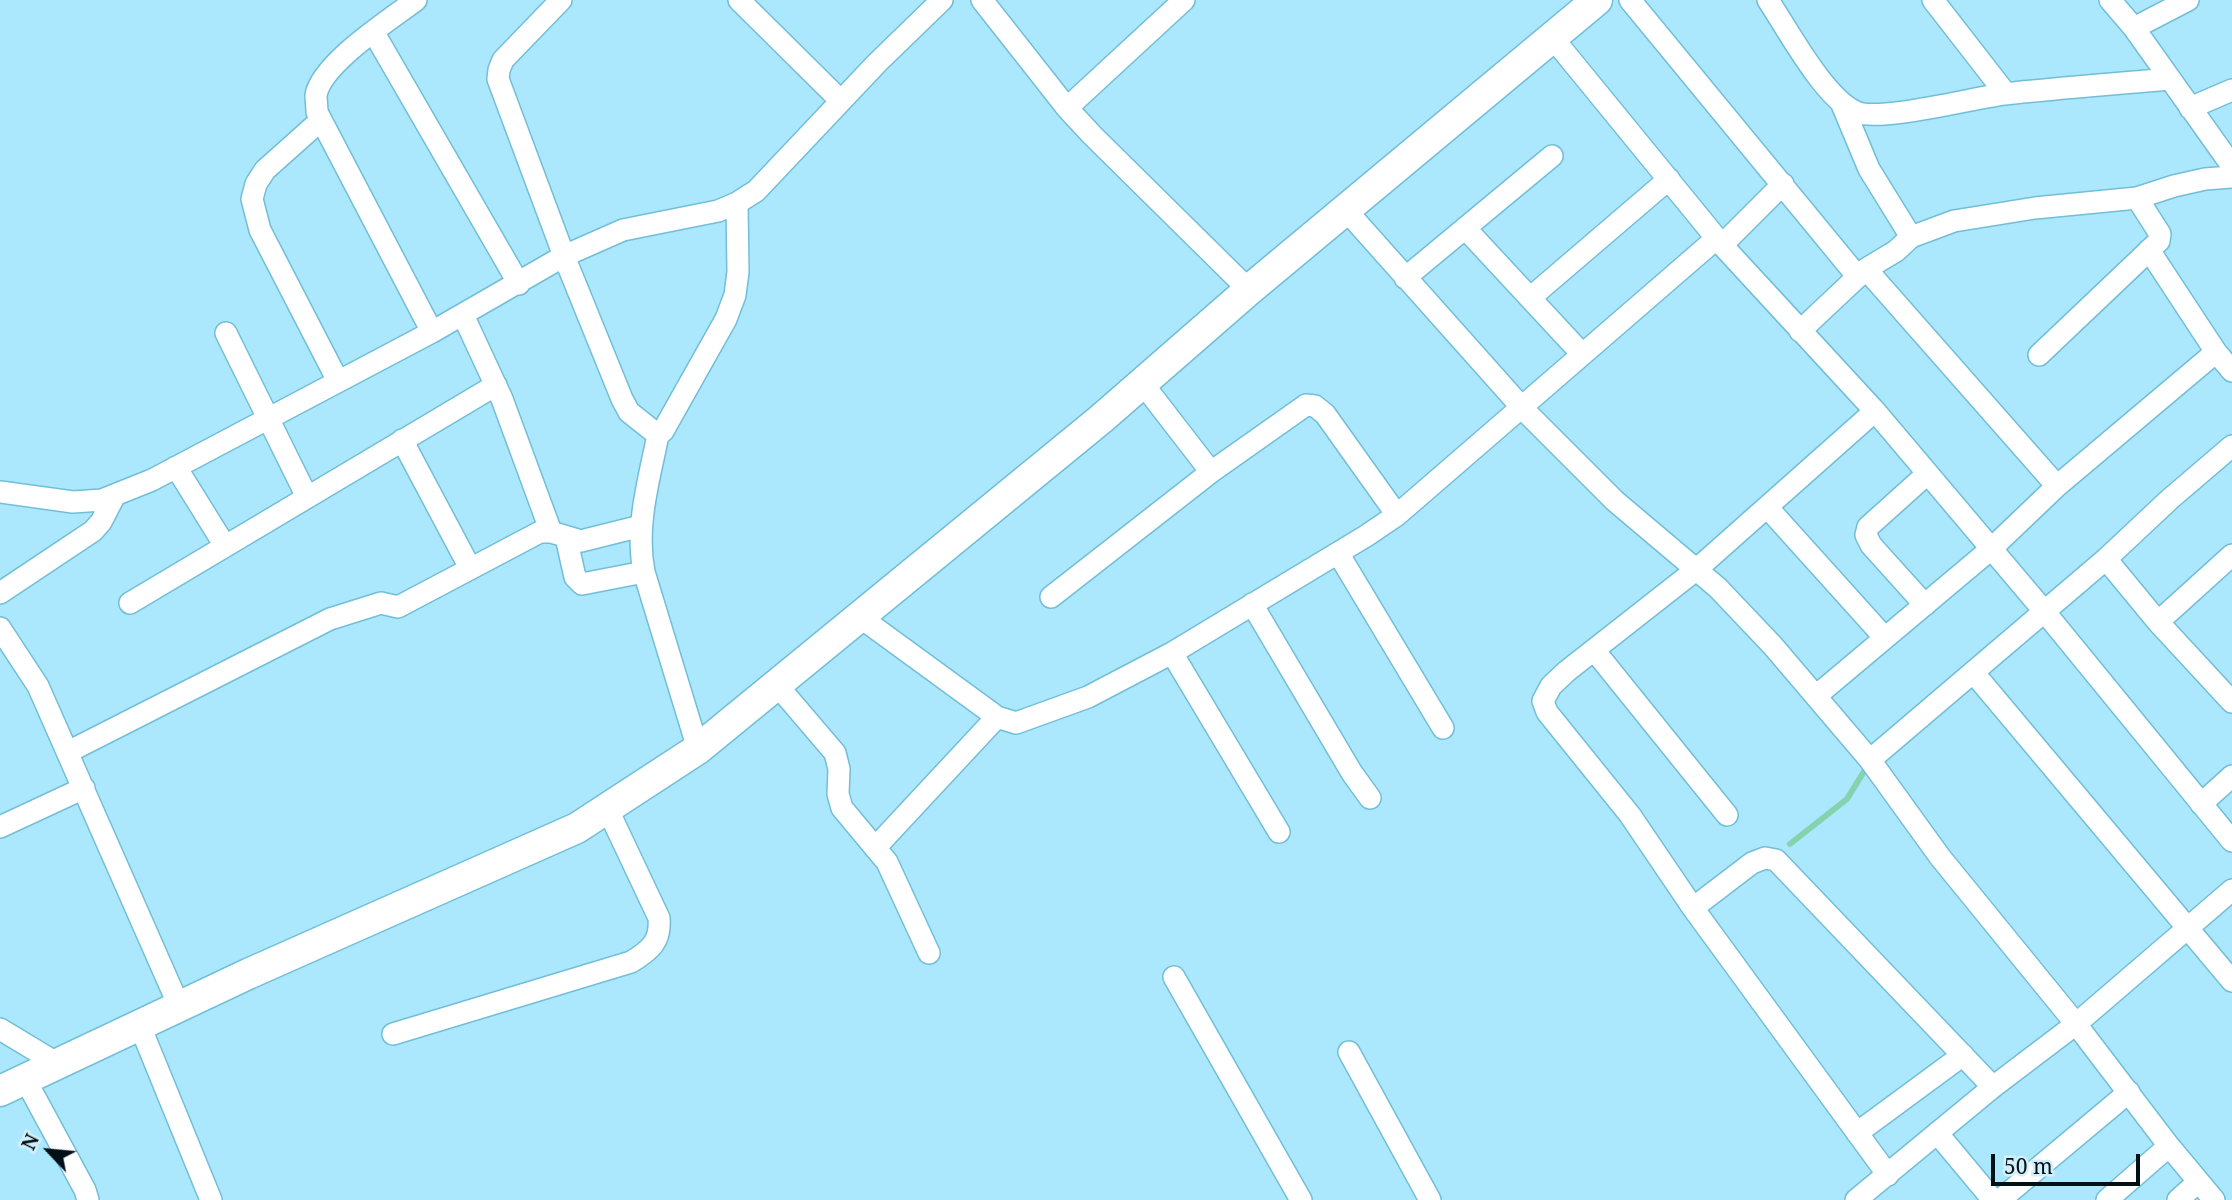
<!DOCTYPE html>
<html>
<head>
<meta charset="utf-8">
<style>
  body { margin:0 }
  #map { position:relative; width:2232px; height:1200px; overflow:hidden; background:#abe7fd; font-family:"Noto Serif",serif }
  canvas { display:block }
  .north { position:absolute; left:14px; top:1116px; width:70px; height:70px; -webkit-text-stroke:5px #d2effa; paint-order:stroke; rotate:296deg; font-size:19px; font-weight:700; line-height:28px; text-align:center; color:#001017 }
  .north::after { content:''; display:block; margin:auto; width:24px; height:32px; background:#001017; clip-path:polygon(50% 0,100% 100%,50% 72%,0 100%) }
  .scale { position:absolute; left:1991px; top:1154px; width:149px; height:32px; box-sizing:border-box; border:4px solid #001017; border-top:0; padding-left:9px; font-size:21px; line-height:24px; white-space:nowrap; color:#001017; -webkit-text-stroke:5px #d2effa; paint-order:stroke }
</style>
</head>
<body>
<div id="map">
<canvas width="2232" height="1200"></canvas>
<div class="north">N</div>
<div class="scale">50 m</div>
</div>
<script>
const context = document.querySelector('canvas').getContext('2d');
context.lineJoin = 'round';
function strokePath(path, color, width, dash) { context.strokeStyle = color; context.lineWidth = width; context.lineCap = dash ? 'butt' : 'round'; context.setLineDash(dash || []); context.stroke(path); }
strokePath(new Path2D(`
  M1790,844l57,-45 21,-34`), '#85d2ae', 6);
const street = new Path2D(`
  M416,0c-26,20 -94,63 -100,95 0,5 1,12 1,17l115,220
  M561,0l-58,60 -4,10 -1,9 66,177 58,143 7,13 29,23
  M739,0l102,101
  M982,0l85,108 25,27 157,155
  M1630,0l228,277
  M1768,0c20,30 56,98 88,112 24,10 117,-14 148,-18 55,-6 110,-10 165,-15
  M1933,0l73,94
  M2110,0l24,28 98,138
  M2134,28l54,-28
  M374,33l145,251
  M1552,37l170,208 153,166 169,200 188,230
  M1841,102l28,67 42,68
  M1067,108l117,-108
  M2190,108l42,-18
  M321,120l-56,50 -9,14 -4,15 8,31 78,151
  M1345,209l180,202 90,90 103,87 55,58 97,114 70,97 136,167 93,122 45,54
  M1465,228l117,126
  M1722,245l61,-61
  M2149,250l67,102 16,19
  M1866,269l191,217
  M1405,278l147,-122
  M1530,298l139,-119
  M463,315l39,84 49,133
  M1800,331l66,-62 30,-18 15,-14 43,-16 81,-13 102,-10 37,-12 31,-7 27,-2
  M226,333l81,164
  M2039,355l120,-114 1,-7 -23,-36
  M1143,384l68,88
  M1875,411l-178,158 -130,102 -16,15 -8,15 4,11 83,103 63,93 195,267
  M402,440l68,128
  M176,467l49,79
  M0,492l73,10 29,-2 50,-20 280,-148 132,-76 59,-26 95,-19 19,-8 19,-12 121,-128 65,-63
  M1767,507l118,131
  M566,537l9,40 7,7 62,-12
  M1338,553l105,175
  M2106,559l52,63 74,80
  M0,593l93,-62 8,-9 14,-27
  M1051,597l160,-125 95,-67 9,1 10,8 72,101
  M130,603l366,-218
  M1252,604l100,169 18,25
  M1925,605l-54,-60 -5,-10 2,-8 59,-53
  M860,617l137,100 19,6 72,-26 84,-44 194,-117 31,-21 320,-277
  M2158,622l74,-67
  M0,628l38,58 141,320
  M1594,650l133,165
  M1172,653l107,179
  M1973,672l259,309
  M777,685l58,68 4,16 -1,25 4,14 45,54 42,91
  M1816,696l175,-147 66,-63 159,-134
  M698,749l-54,-177c-9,-46 5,-92 14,-137l5,-4 63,-112 9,-24 3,-23 -1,-69
  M68,752l262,-133 51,-16 17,4 142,-75h11l30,9 60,-15
  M1870,760l236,-201 64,-60 62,-53
  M2201,804l31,-28
  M0,827l84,-39
  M875,848l122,-131
  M1693,908l59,-45 13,-5 11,2 217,227
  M1174,977l127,223
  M140,1026l71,174
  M0,1029l58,35
  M393,1034l238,-72c20,-12 30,-21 28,-44l-51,-108
  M1349,1052l81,148
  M25,1079l60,111 3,10
  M1857,1133l106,-78
  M1938,1134l55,66
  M1856,1200l137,-113 83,-63 156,-134
  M2000,1200l129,-108
  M2107,1200l62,-54
  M2178,1200l20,-18`);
const secondary = new Path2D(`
  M0,1091l248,-117 329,-146 121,-79 403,-330 148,-129 348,-290`);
strokePath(street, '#72bed9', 24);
strokePath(secondary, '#72bed9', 33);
strokePath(street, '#fff', 21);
strokePath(secondary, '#fff', 30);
</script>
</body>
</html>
